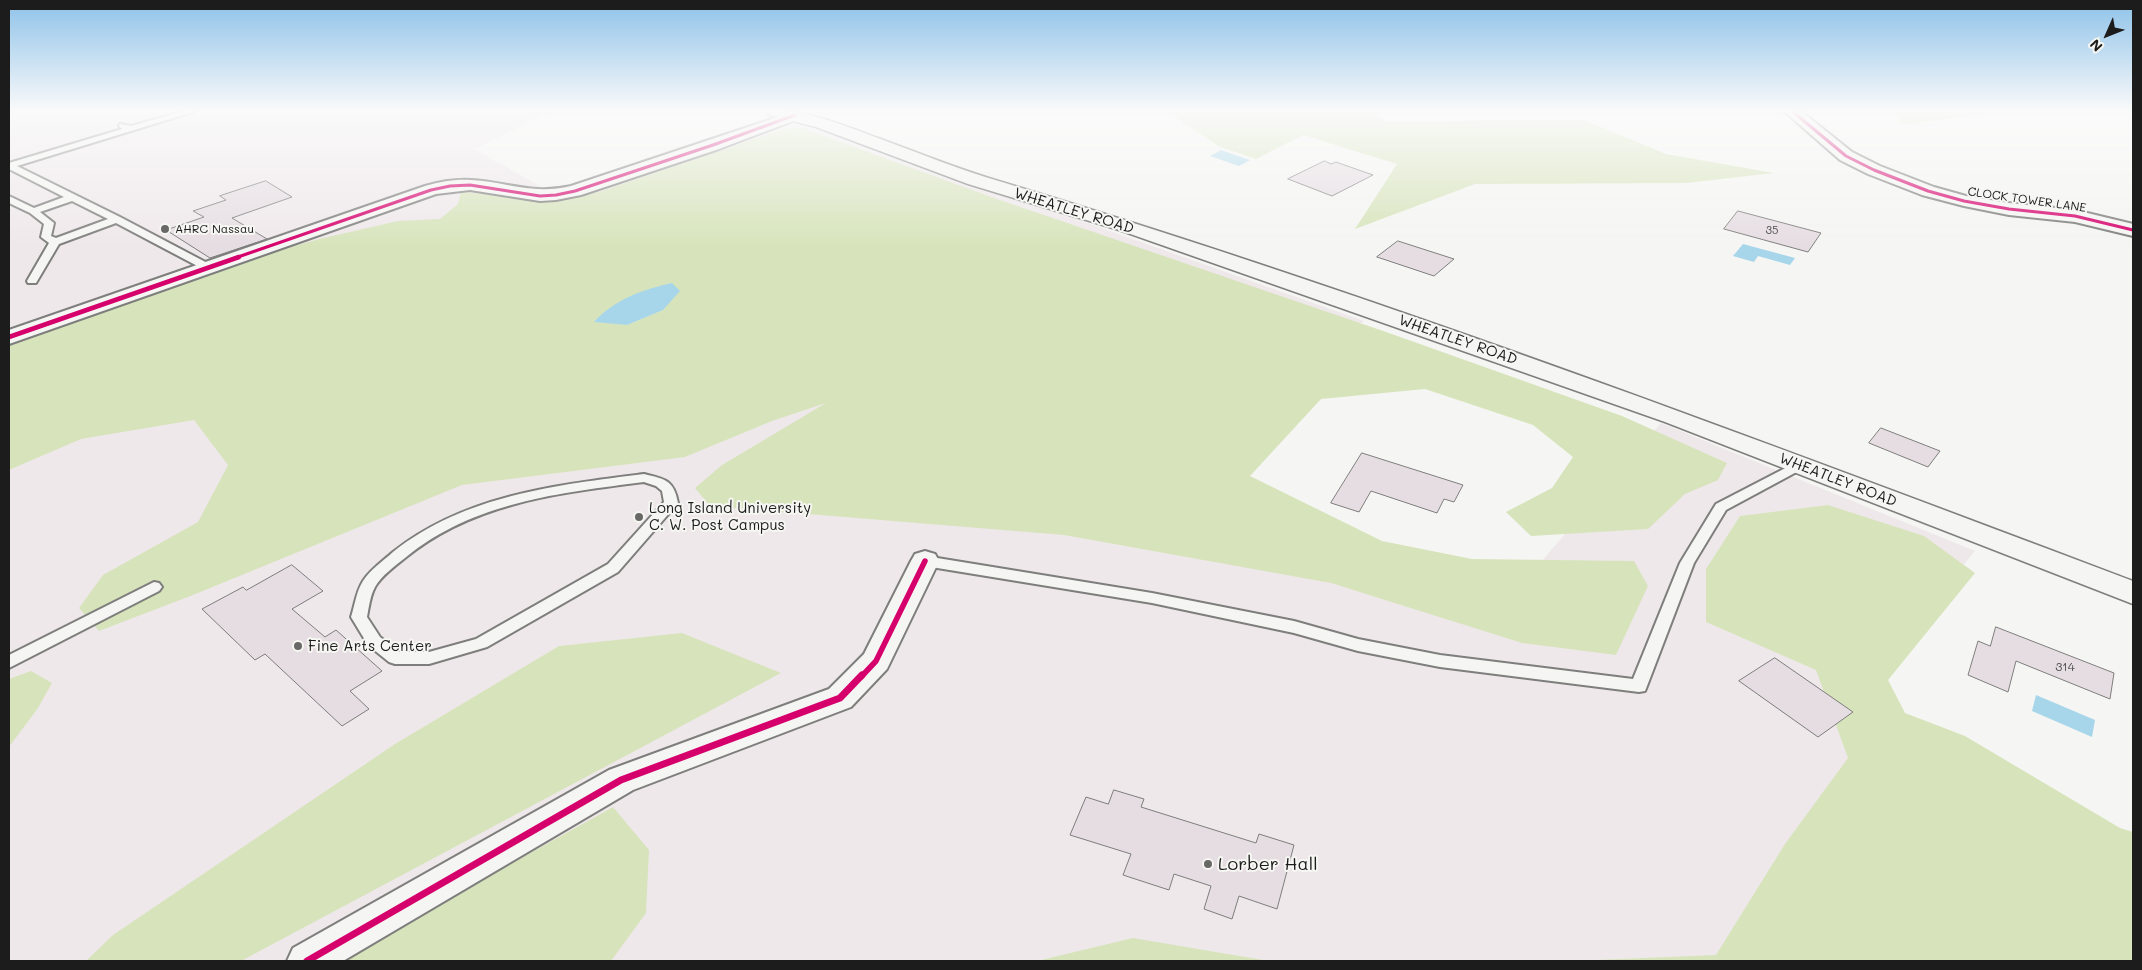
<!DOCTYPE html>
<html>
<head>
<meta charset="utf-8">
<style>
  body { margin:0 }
  #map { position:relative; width:2142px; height:970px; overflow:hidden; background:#f5f5f3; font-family:Mali,sans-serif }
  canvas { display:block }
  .frame { position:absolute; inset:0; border:10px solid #1c1c1c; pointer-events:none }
  .north { position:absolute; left:2082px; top:10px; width:50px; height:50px; -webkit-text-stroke:4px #f6f6f2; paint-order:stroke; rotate:226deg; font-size:14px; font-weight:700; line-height:20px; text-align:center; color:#1c1c1c }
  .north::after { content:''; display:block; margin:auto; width:18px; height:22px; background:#1c1c1c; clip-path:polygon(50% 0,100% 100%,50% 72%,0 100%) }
</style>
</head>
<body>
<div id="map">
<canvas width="2142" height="970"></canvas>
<div class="frame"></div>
<div class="north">N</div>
</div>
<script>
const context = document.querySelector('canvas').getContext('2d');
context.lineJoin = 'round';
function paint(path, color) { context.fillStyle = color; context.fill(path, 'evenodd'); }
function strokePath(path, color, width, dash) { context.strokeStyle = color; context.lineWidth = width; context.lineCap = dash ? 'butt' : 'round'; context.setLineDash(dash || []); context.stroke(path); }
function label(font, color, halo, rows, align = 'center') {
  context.font = font + ' Mali,sans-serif'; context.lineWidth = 4; context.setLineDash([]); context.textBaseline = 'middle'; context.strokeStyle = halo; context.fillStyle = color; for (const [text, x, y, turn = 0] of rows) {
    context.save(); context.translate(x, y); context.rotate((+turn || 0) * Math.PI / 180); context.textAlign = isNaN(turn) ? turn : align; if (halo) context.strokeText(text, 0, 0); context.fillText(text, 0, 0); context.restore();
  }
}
paint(new Path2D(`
  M9,111h544l-79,38 82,46 244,-74 564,200 -193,161 337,118 153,-177 314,128 -127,154 285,256h-2124z`), '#efe8eb');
paint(new Path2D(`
  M1166,111h204l16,10 198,-1 82,34 108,19 -88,10 -211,1 -120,45 42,-65 -94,-29 -47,24 -36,-12z
  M1898,111h97l2,1 -96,13z
  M802,128l198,72 389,133 233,83 105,47 -9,17 -33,14 -37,35 -117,7 -25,-24 46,-24 21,-31 -40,-32 -108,-36 -104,10 -71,77 132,65 90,18 162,2 14,25 -32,69 -94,-12 -191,-60 -267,-48 -354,-29 -15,-18 27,-23 104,-62 -54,18 -87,36 -223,28 -269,110 -94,36 -20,-23 24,-33 95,-53 30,-57 -34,-45 -113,19 -72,31v-126l261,-91 49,-14 79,-18 42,-2 18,-15 3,-12 99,8 39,-8 185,-63zM663,310l-36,15 -33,-4z
  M1828,505l96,31 51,37 -87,107 17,33 60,23 155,92 13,4v129h-562l145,-6 69,-111 63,-86 -32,-88 -110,-48v-53l34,-53z
  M682,633l99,40 -540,288h-155l27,-26 282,-191 164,-98z
  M31,671l21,12 -14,25 -29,39v-68z
  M613,807l36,43 -3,63 -35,48h-275z
  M1133,938l136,23h-232z`), '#d7e4bb');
paint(new Path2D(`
  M1221,150l29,10 -11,6 -29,-10z
  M1743,244l52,14 -5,7 -32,-9 -4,6 -21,-6z
  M672,283l8,8 -17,19 -36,15 -33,-3c21,-23 48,-32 78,-39z
  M2036,695l59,25 -3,17 -60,-26z`), '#a7d6ea');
const building = new Path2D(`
  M1325,161l6,3 5,-2 37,13 -41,21 -44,-17z
  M266,181l26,16 -60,21 35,21 -57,19 -44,-28 38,-13 -11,-6 33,-11 -6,-4z
  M1738,211l83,22 -13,19 -84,-23z
  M1398,241l56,18 -20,17 -57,-19z
  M1881,428l59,23 -12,16 -59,-24z
  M1362,453l101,32 -9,17 -10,-3 -7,14 -66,-22 -12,21 -28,-9z
  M292,565l31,26 -31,18 33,28 11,-7 46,41 -32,20 19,18 -27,17 -77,-72 -10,6 -53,-51 41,-22 3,3z
  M1996,627l118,46 -4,26 -94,-38 -8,31 -40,-17 10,-34 12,5z
  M1775,658l78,54 -35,25 -79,-56z
  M1114,790l30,9 -3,8 115,36 3,-9 35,11 -17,64 -38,-13 -7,23 -28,-10 7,-23 -37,-12 -5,16 -46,-15 8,-21 -61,-19 16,-38 22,7z`);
paint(building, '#e6dde2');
strokePath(building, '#7e7e7d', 1);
const lane = new Path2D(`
  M184,111h12l-179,55 103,51 93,49 1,2 -1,2h-8l-89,-47 -57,21 -23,39h-8l-1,-2 22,-38 -8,-6 3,-13 -14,-11 -21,-10v-7l25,12 30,-11 -55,-28v-6l113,-34 -3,-3 1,-2 11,2zM72,201l36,18 -52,19 -5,-2 3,-13 -14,-11z
  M1799,461l7,4 -2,3 -78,42 -32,53 -47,123 -2,5 -6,1 -199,-25 -82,-16 -64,-18 -142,-30 -227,-37 -5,-1 -2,-4 2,-4 5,-1 227,37 142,28 64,18 82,16 193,24 47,-116 36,-59z
  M644,474c21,5 30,6 34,29l-60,69 -131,75 -58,17h-34l-6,-2 -21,-17 -17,-28c4,-12 5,-25 12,-36 7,-11 20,-20 30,-29 72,-57 163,-67 251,-78zM644,482l12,4 6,5 2,11 -56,62 -132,75 -47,13h-30l-19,-15 -13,-20c2,-10 3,-21 8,-30 6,-11 20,-21 30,-29 68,-56 154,-65 239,-76z
  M154,582l5,1 3,4 -3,4 -150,77v-13z`);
const street = new Path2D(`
  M796,111l7,4 -2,3 -82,31 -138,46 -25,5 -16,1 -70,-11 -34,4 -427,150v-14l416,-144c14,-4 30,-7 46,-6 37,2 61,15 100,6z
  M1784,111h17l51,41 28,14 54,21 32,9 43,7 66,7 58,14v12l-58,-14 -66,-7 -45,-9 -42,-11 -54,-21 -28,-14z
  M925,551l10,3 4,7 -52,108 -36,38 -218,83 -290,171h-56l6,-13 316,-178 220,-81 35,-35 47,-93 4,-7z`);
const secondary = new Path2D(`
  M767,111c39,-2 75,14 111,27 41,15 82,32 124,44 383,116 757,258 1131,399v23l-468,-182 -546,-192 -151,-46 -152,-57 -47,-12z`);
strokePath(lane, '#7e7e7d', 4);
strokePath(street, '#7e7e7d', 4);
strokePath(secondary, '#7e7e7d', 3);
paint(lane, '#f5f5f3');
paint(street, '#f5f5f3');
paint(secondary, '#f5f5f3');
strokePath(new Path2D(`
  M1792,111l54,45 28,14 54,21 36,10 45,8 66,7 58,14
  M235,258l196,-68 19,-4 20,-1 70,11 16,-1 19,-4 138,-46 82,-30`), '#d6006c', 3);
strokePath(new Path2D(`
  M9,337l230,-80`), '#d6006c', 4.5);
strokePath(new Path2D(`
  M861,677l15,-16 49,-100`), '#d6006c', 5.5);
strokePath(new Path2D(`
  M307,961l314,-181 219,-82 22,-23`), '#d6006c', 7);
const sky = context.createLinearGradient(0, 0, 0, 246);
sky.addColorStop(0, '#8ec2e9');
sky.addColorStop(0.45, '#fafafa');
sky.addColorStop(1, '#fafafa00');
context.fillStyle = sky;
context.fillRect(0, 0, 2142, 246);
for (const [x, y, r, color] of [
  [165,229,5,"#686867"],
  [639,517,5,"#686867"],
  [298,646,5,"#686867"],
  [1208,864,5,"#686867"]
]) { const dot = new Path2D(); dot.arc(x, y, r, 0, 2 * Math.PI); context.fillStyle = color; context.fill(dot); strokePath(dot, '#f6f6f2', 2); }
label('11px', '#4e4c4e', null, [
  ["35",1772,231]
]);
label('12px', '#1c1c1c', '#f6f6f2', [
  ["CLOCK TOWER LANE",2027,200,8]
]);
label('12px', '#1c1c1c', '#f6f6f2', [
  ["AHRC Nassau",175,229]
], 'left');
label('12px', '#4e4c4e', null, [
  ["314",2065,667]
]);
label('15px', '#1c1c1c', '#f6f6f2', [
  ["WHEATLEY ROAD",1074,211,17],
  ["WHEATLEY ROAD",1458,340,19],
  ["WHEATLEY ROAD",1838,480,21]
]);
label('15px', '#1c1c1c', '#f6f6f2', [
  ["Long Island University",649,508],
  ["C. W. Post Campus",649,525],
  ["Fine Arts Center",308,646]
], 'left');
label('18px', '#1c1c1c', '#f6f6f2', [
  ["Lorber Hall",1218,864]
], 'left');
</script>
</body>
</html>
